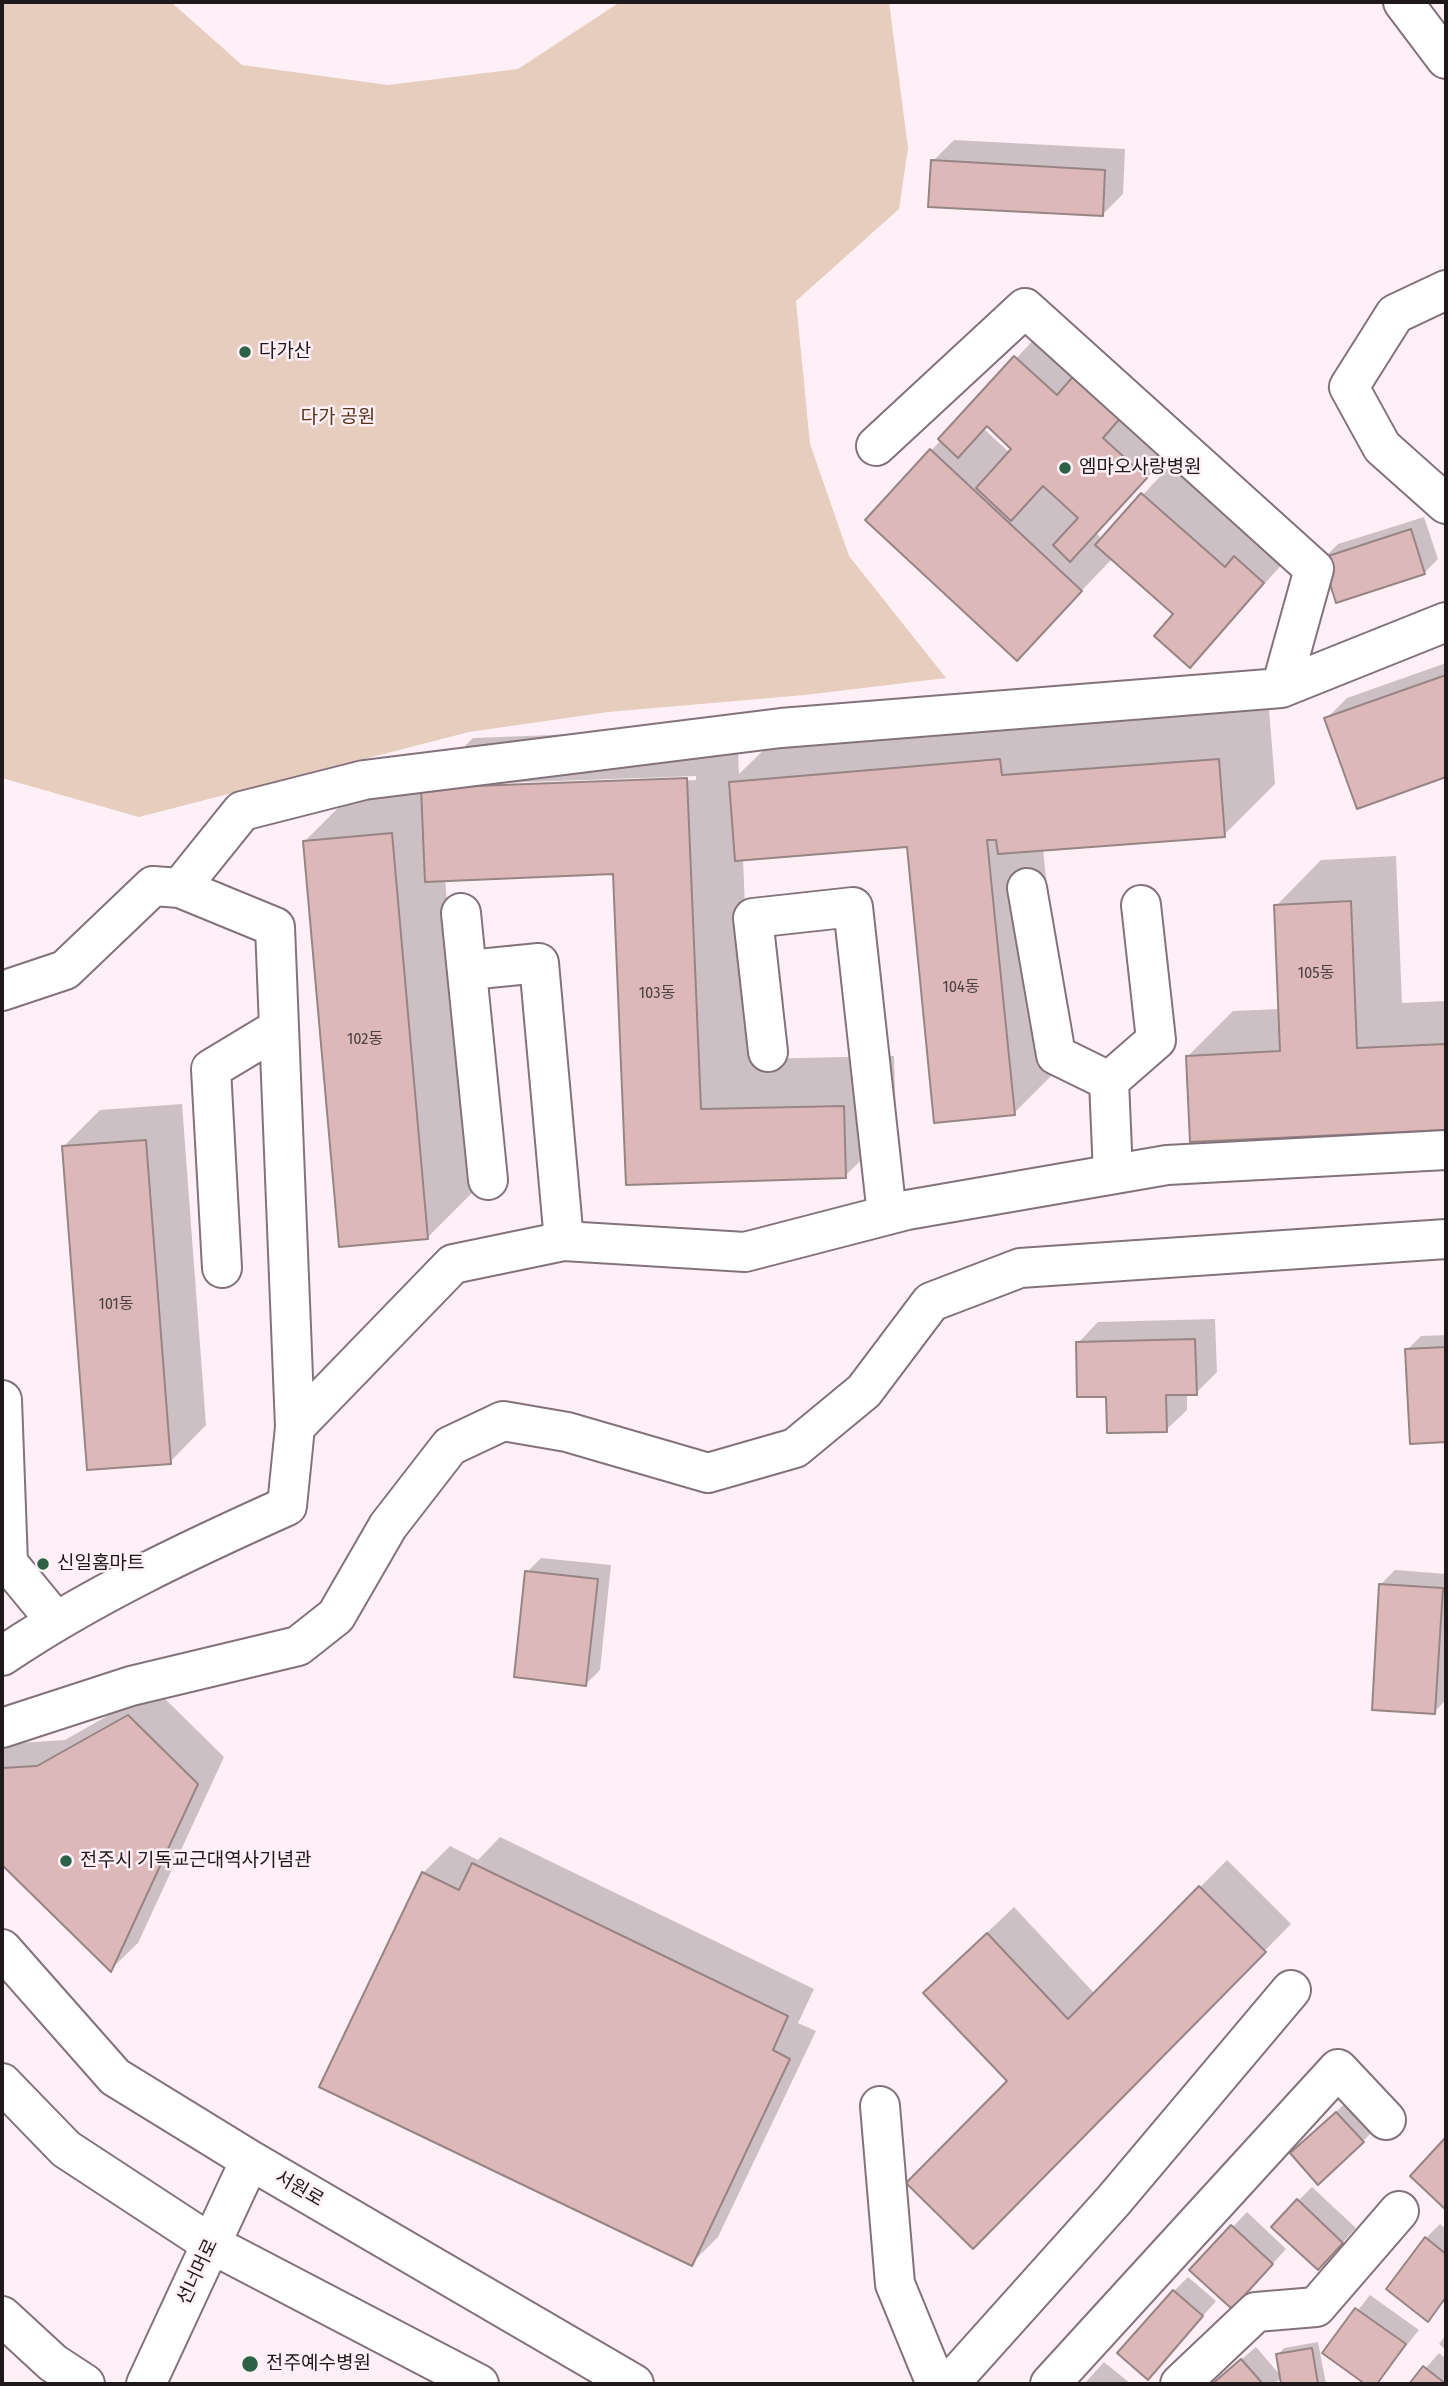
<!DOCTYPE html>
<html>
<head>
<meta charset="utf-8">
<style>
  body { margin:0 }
  #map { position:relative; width:1448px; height:2386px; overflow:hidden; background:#fff0f7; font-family:"Fira Sans Condensed",sans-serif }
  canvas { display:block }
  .frame { position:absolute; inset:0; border:4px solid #1f191c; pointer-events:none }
</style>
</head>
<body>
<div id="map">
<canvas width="1448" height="2386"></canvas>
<div class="frame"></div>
</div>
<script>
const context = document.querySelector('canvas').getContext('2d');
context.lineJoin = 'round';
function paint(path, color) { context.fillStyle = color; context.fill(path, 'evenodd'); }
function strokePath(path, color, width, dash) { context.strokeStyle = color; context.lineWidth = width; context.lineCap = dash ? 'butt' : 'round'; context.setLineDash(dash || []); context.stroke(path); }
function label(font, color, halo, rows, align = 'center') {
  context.font = font + ' "Fira Sans Condensed","Noto Sans KR",sans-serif'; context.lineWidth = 5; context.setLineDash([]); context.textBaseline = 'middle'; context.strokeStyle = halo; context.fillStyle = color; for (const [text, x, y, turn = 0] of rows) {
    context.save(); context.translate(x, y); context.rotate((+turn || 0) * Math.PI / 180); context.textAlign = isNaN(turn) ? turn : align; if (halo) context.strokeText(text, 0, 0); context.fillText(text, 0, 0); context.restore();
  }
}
paint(new Path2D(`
  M2,2h169l71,63 146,20 130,-16 102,-67h269l19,146 -9,61 -103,92 14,143 39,112 97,122 -141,17 -197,17 -139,20 -330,85 -137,-39z`), '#e6cdbe');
paint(new Path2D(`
  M954,140l171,9 -2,45 -21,21 -169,-54z
  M1036,337l130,120 -70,76 6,6 76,-82 121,89 -109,119 -14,-51 -63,-56 -96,100 -149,-139zM988,425l25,24 -3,4 -26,-24z
  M1424,517l14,42 -14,14 -100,-15 14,-14z
  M1446,663v112l-88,32 -32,-88 21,-21z
  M1269,709l6,75 -51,51 -181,14 22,213 -51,51 -106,-268 -165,13 8,201 143,-3 2,70 -51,50 -218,7 -12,-311 -170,7 28,313 -46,46 -122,-397 45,-45 72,-7 51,-51 264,-10 2,46 43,-42 270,-7zM696,776v4l-223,8v-4z
  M1396,856l6,147 44,-2v127l-255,12 -4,-83 46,-46 47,-2 -4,-103 45,-46z
  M182,1104l24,321 -36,37 -106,-316 36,-36z
  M1215,1319l2,53 -21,21h-9v17l-21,20 -58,-35 -30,-52 20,-21z
  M1446,1335v106l-34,1 -5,-92 14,-14z
  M541,1558l70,7 -11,105 -14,14 -59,-112z
  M1395,1570l51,4v126l-12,12 -53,-128z
  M155,1689l69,68 -86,186 -27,26 -109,-107v-118l63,-4z
  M500,1837l314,152 -16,34 18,8 -98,206 -27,27 -268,-391 27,-27 28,14z
  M1227,1860l64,64 -318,323 36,-166 -57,-115 62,-59 81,87z
  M1350,2099l27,28 -14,14 -57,-2z
  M1312,2187l44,41 -24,26 -34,-53z
  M1247,2212l39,37 -40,44 -54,-23z
  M1440,2224l6,5v70l-19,20 -1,-81z
  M1188,2277l28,24 -55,63 13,-73z
  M1370,2295l49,35 -43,54h-9l-42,-32z
  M1446,2335v15l-7,-6z
  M1318,2342l8,42h-43l-1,-7 -8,7h-62l44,-37 25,29 -3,-21 6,-7z
  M1439,2353l7,6v25h-34z
  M1104,2362l27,22h-47z`), '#0003');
const building = new Path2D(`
  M931,160l174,10 -2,46 -175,-9z
  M1014,356l43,39 20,-23 46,43 -20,23 44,40 -77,84 -17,-17 25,-27 -35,-32 -32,35 -35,-33 35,-39 -24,-23 -29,32 -20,-19z
  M930,449l152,142 -65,70 -152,-141z
  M1141,493l84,74 9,-11 30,27 -74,85 -36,-32 19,-22 -78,-69z
  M1411,529l14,45 -89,29 -14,-45z
  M1446,675v102l-89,32 -33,-91z
  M1000,759l2,16 217,-16 6,78 -227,17 -2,-14h-9l28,275 -81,8 -27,-276 -172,14 -6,-79z
  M687,778l14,331 143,-3 2,72 -220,7 -13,-311 -188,8 -4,-94z
  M392,833l36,406 -89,8 -36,-406z
  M1351,901l6,147 89,-4v86l-256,12 -4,-86 94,-5 -6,-146z
  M146,1140l25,324 -84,6 -25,-324z
  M1195,1339l2,56h-31l1,37 -60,1 -1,-36h-29l-1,-55z
  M1446,1347v95l-36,2 -5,-95z
  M525,1571l73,8 -12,107 -72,-9z
  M1379,1584l64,4 -8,126 -63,-4z
  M128,1715l70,69 -87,188 -109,-107v-97l35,-2z
  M472,1863l316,153 -15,34 17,9 -98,207 -373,-179 103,-215 37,18z
  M1199,1886l67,66 -293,297 -67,-66 101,-102 -84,-88 64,-60 81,86z
  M1336,2112l28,30 -46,43 -28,-32z
  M1446,2137v73l-36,-34z
  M1297,2199l46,44 -25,27 -47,-43z
  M1231,2225l42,39 -41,45 -43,-39z
  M1425,2237l21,17v43l-18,25 -42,-33z
  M1173,2290l30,26 -55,64 -31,-27z
  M1355,2308l51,36 -29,40h-12l-43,-31z
  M1312,2348l6,36h-37l-5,-30z
  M1241,2359l22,25h-51z
  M1423,2366l23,18h-37z`);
paint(building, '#dcb9b8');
strokePath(building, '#988484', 2);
const minor = new Path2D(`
  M1403,2l43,57
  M1446,290l-51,24 -46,73 33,60 64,57
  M876,446l149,-138 289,261 -33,119
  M180,888l62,-77 122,-31 417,-52 500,-40 165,-66
  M1027,888l29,167 53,26 4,93
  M461,913l27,267
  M469,970l70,-7 25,278
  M2,991l63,-21 88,-84 27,2 95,39 20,500 -8,79c-98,44 -196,90 -285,150
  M768,1052l-15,-134 100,-11 34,308
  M1109,1081l47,-41 -15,-135
  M222,1268l-11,-199 68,-41
  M2,1400l6,163 47,57
  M295,1427l158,-163 111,-23 181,11 162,-42 260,-45 279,-15
  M2,1728l129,-42 167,-40 38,-30 52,-90 62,-80 53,-25 64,11 141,41 87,-25 69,-57 67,-89 89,-34 426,-29
  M2,1949l113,128 135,83 384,224
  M2,2083l64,66 145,95 268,140
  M880,2106l15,178 41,100
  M2,2316l51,47 32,21
  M146,2384l104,-224
  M949,2384l165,-184 177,-210
  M1050,2384l288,-315 48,51
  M1180,2384l76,-72 60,-5 83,-96`);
strokePath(minor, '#83727b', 42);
strokePath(minor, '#fff', 38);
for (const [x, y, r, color] of [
  [245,352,7,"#2e6247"],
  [1065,468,7,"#2e6247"],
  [43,1564,7,"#2e6247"],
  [66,1861,7,"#2e6247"],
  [250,2364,9,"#2e6247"]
]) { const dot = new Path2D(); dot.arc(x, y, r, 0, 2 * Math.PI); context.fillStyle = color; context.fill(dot); strokePath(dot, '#fff0f7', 2.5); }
label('16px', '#4e4143', null, [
  ["105동",1316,974],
  ["104동",961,988],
  ["103동",657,994],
  ["102동",365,1040],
  ["101동",116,1305]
]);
label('19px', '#1f191c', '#fff0f7', [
  ["다가산",259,352],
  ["엠마오사랑병원",1079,468],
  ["신일홈마트",57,1564],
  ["전주시 기독교근대역사기념관",80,1861],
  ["전주예수병원",266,2364]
], 'left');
label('19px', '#593215', '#fff0f7', [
  ["다가 공원",338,418]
]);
label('19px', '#1f191c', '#fff0f7', [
  ["서원로",299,2189,30],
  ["선너머로",198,2272,-65]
]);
</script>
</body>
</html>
